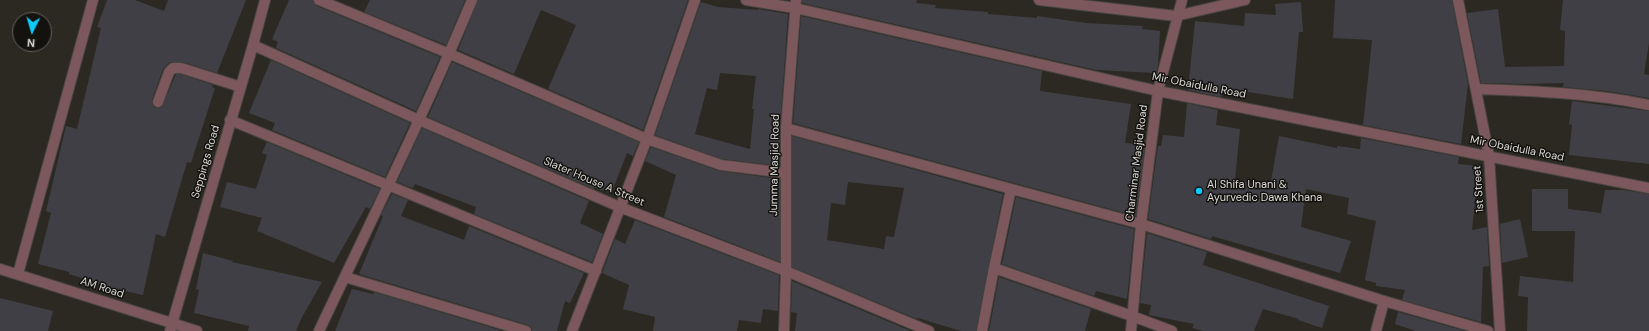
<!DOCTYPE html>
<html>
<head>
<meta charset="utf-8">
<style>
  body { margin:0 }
  #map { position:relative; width:1649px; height:331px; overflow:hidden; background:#2c2923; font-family:"DM Sans",sans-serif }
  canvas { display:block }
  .north { position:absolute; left:12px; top:12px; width:40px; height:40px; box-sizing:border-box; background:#13120f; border:1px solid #63625f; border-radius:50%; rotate:185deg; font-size:11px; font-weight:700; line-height:16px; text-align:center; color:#dcd9d6 }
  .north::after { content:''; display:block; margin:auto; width:14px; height:18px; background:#0dcafa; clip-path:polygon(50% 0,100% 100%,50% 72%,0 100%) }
</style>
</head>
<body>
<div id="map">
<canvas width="1649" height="331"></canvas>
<div class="north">N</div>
</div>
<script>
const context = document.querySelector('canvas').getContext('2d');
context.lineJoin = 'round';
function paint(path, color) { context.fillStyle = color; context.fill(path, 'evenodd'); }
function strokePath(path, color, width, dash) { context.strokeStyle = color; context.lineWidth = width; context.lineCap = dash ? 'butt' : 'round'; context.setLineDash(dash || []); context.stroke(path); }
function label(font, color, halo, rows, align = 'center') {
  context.font = font + ' "DM Sans",sans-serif'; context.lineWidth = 3; context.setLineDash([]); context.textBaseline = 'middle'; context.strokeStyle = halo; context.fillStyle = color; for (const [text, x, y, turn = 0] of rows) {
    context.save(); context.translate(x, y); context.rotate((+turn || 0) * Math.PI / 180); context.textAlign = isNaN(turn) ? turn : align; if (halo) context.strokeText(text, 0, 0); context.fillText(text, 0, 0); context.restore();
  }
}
paint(new Path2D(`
  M107,0h28l29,11 4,-11h78l-29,73 -34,-11h-13l-7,7 -11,31v3l3,5 7,-1 14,-33h4l33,11 -1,2 3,1 -24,75 -4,-1 -22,75 -9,-3 -13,61 -40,-9v-1l-34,-11v-2l-31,-8 13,-51 -5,-2 20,-85 11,3 24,-101 -4,-1z
  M289,0h24l4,6 123,51 -24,54 -140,-63 2,-6 -6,-3z
  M370,0h95l-19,45 -82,-33z
  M478,0h210l-45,130 -95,-41 28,-64 -35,-15 -27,64 -56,-24z
  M802,0h115l-1,3 20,2 -1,3 53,4v2l49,4v-2l49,7 57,3 -1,3 18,2 -2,35 -2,7 -60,-3 -294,-67z
  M1335,0h117l16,84 -7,60 -98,-19 9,-85 -39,-2z
  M1563,0h86v43l-5,31 5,1v23l-42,-7 -44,-4 1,-4 -39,1 -44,-1 -14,-70 31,-4 7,58 59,-1 1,-35 -5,-1z
  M701,2l17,5 40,3v-1l30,5 -8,113v39l-58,-7 -67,-24zM720,73l36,3 -4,33h2l-4,40 -55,-15 12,-46 10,2z
  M1301,2l2,30h-4l-6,67 -70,-11 -2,9 -33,-7 7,-69 49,5 1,-13 31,2 -1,-11z
  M801,16l241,55 -2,20 91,13 -6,39 20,2 -9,71 -343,-93z
  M271,60l139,63 -25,54 -113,-47 3,-7 -26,-10z
  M452,62l187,80 -6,14 -6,-3 -16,41 -17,-7v2l-166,-72z
  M1572,101l77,10v53l-80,-9 3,-30 -3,-1z
  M1187,103l31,7 -2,15 24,4 -5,51 35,7 9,-51 58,12v-2l23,3 1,-11 98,19 -1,7 21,2 -7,64 15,-3 2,39 -6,1 -2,55 -79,-22 3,-10 -29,-4v-3l-11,-3 11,-59 -29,-7 2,-16 -43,-9 -5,38 50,14 -11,32 -128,-37 -1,3 -63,-20 10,-73h3l2,-11 21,2z
  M422,128l167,73 -9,22 23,11 -11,28 -118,-48 2,-7 -61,-23 -2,4 -16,-6z
  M792,136l211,58 -27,137h-15l-43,-13 -1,1 -125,-52zM848,182l56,6 -10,49 -8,-1 -2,13 -57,-9 4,-37 14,2z
  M267,142l113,47 -10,20 -4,-2 -32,56 -77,-32 5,-13 -42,-11 7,-25 29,7 11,-34 -5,-2z
  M651,147l68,24 61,8v83l-116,-45 12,-42 -31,-14z
  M1532,189h36v20l33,4 4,-23h19l25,4v137h-122l1,-34 -10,-1 2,-20 53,6 2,-51h-43z
  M392,194l16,6 -7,16 63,24 5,-14 115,47 -14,30 -5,-2 -8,30h-25l-1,-4 -3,-2 -169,-51 24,-58 -2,-1z
  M1016,197l118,32 -7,70 -31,-8 -2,5 -92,-32z
  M1520,219l8,38 -26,6 -2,-39z
  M635,220l144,55 -1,36 -15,-2 -2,14 -22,-3 -2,11h-84l2,-14 -32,-8 6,-24 -27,-12 13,-34 10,5z
  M1147,233l60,19 -4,13 126,41 -7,22 -24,-8 1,-1 -36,-10 -9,22h-51l-11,-3 2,-4 -45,-9 2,-10 -11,-2z
  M203,253l30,8 -1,1 90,20 -21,37 -5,12h-48l1,-5 -55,-13 5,-23 -3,-1z
  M999,277l92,32 -6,22h-96z
  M792,281l119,50h-116l2,-18 -6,-1z
  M352,289l21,5 1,-2 129,39h-168z
  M0,298l53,13 -5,20h-48z
  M1398,312l67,19h-49l-21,-7z`), '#403f45');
const minor = new Path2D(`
  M319,0l131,54 197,85 48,-139
  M746,0l49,8 363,83 491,97
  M1039,0l137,16 69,-16
  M1458,0l31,156 11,175
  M253,45l166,75 203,88 164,63 143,60
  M1476,89c58,2 116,4 173,16
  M158,102l11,-30 4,-4h8l60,19
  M230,120l366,151
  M786,128l355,96 243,77 104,30
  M1011,189l-17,79 138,48 40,15
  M0,269l197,62
  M18,274l75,-274
  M345,277l181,54
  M170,331l83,-286 12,-45
  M319,331c52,-110 106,-219 153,-331
  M572,331l75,-192 74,26 65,8
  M784,331l2,-60v-143l10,-128
  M982,331l12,-63
  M1131,331l10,-107 17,-133 24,-91
  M1376,331l8,-30`);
strokePath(minor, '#484540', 12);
strokePath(minor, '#7c585c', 10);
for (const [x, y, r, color] of [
  [1199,191,4,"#0dcafa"]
]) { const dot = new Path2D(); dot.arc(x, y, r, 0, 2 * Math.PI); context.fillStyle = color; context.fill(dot); strokePath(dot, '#13120f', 1.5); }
label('11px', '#dcd9d6', '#13120f', [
  ["Mir Obaidulla Road",1199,86,11],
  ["Mir Obaidulla Road",1517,149,11],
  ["Seppings Road",206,162,-74],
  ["Charminar Masjid Road",1137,163,-83],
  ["Jumma Masjid Road",775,165,-89],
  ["Slater House A Street",594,182,23],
  ["1st Street",1479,189,-94],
  ["AM Road",102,288,18]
]);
label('11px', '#dcd9d6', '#13120f', [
  ["Al Shifa Unani &",1207,185],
  ["Ayurvedic Dawa Khana",1207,198]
], 'left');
</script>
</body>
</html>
